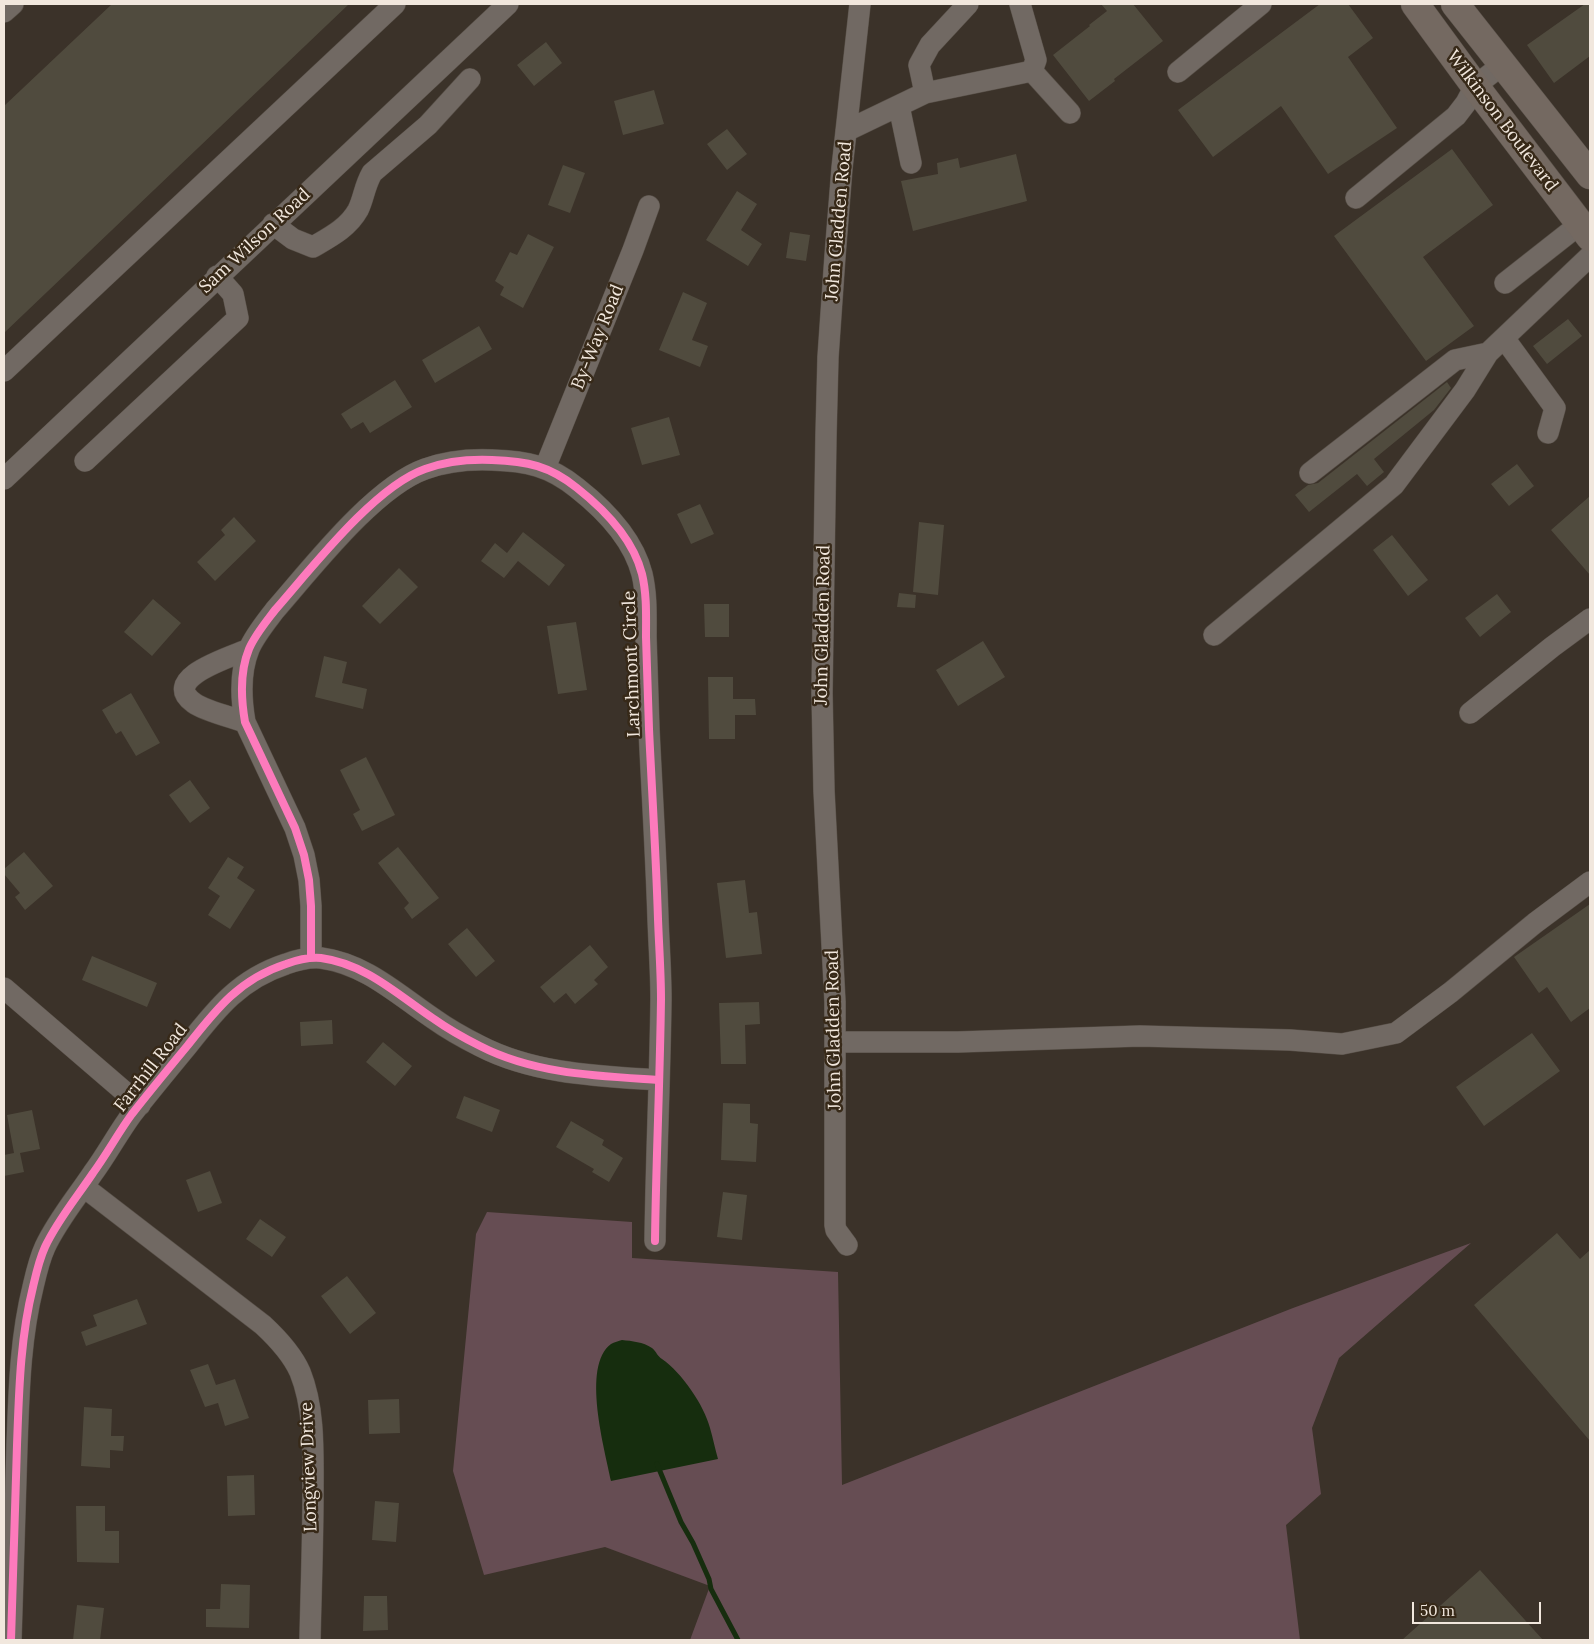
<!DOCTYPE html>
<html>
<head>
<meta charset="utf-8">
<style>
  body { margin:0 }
  #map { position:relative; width:1594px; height:1644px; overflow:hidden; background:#3b3229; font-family:Lora,serif }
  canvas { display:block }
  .frame { position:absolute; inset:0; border:5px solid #f1e7dd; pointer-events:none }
  .scale { position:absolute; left:1412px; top:1602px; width:129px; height:22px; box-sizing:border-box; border:2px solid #f1e7dd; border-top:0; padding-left:6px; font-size:15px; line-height:18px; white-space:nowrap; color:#f1e7dd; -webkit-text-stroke:4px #372918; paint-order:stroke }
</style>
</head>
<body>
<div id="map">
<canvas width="1594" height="1644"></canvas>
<div class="frame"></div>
<div class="scale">50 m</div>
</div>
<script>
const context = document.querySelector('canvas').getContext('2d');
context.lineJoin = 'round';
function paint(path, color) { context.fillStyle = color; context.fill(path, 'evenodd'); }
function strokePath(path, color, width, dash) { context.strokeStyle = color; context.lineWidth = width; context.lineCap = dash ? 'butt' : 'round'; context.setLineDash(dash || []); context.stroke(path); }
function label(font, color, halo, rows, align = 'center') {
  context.font = font + ' Lora,serif'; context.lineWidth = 5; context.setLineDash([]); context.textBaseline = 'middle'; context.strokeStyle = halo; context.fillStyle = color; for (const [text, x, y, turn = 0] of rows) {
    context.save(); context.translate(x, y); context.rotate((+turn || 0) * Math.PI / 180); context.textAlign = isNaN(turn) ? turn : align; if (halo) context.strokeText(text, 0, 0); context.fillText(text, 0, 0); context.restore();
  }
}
paint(new Path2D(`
  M487,1212l145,10v36l206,14 4,213 451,-177 178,-65 -132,115 -27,70 9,66 -35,31 14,115h-610l20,-54 -105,-39 -121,28 -31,-104 23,-237z`), '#664d53');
paint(new Path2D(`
  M622,1340c10,1 21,2 30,8 4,3 6,9 10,11 20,14 42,46 48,69 3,10 5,21 8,31l-107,22c-6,-31 -30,-115 0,-137 3,-2 8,-3 11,-4z`), '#162d0e');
strokePath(new Path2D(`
  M657,1464l24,58 12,21 16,36 2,10 27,51`), '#162d0e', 5);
paint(new Path2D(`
  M112,4h237l-345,329v-227z
  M1101,4h32l30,37 -49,38 1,2 -26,20 -36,-46 37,-29 -1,-1 18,-14z
  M1320,4h28l25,34 -25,19 49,71 -69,46 -47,-68 -68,51 -35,-47z
  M1585,4h5v52l-36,27 -27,-38z
  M546,42l16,21 -28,23 -17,-21z
  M654,90l10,34 -41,11 -9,-34z
  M727,129l20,25 -20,16 -20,-26z
  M1452,149l41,56 -70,52 51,69 -48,35 -92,-125z
  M1016,154l11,47 -114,30 -12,-50 37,-7 -1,-11 21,-5 2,10z
  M563,165l22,8 -15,40 -22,-8z
  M737,191l20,13 -16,26 21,14 -14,22 -42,-26z
  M790,232l20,3 -4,26 -20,-3z
  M528,234l26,13 -31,61 -23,-13 4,-8 -9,-6 15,-29 7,3z
  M683,292l24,11 -15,37 16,6 -8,21 -41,-17z
  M1568,319l14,17 -35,28 -14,-18z
  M479,326l13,23 -57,34 -13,-23z
  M395,380l17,27 -42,26 -7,-11 -12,7 -10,-15z
  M1447,382l4,6 -17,22 -60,49 10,13 -17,14 -10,-12 -48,38 -14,-17 13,-10 10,-2z
  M669,417l11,38 -38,10 -11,-37z
  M1517,464l17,22 -25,20 -18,-22z
  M1590,496v79l-39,-45z
  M700,504l14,30 -23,10 -14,-30z
  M234,517l22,24 -41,40 -18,-19 28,-27 -4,-5z
  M919,522l25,3 -6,70 -25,-3z
  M523,532l42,33 -16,21 -31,-25 -14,17 -23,-17 14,-18 12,10z
  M1392,535l36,45 -20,16 -35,-46z
  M399,568l19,19 -38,37 -18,-18z
  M899,593l17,2 -1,13 -18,-1z
  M1497,594l14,18 -31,25 -15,-19z
  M153,599l28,24 -29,33 -28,-24z
  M704,604h25v33h-24z
  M576,622l11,68 -29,4 -11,-68z
  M983,641l22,36 -47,29 -22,-36z
  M324,656l23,6 -5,21 25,6 -4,20 -48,-12z
  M708,677h25v22h22l1,16h-21v24h-26z
  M131,693l29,50 -24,13 -15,-25 -5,3 -14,-24z
  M366,757l29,58 -33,16 -9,-17 7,-4 -20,-40z
  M190,780l20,28 -20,15 -21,-28z
  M398,847l41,51 -27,21 -8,-11 5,-5 -31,-40z
  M24,852l29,34 -28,24 -10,-13 5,-4 -16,-19v-5z
  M228,857l16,10 -7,11 18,12 -25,39 -22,-14 12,-19 -12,-8z
  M745,880l4,33 8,-1 5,42 -36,4 -9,-75z
  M1590,904v104l-19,14 -24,-35 -8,6 -25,-36z
  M467,928l28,33 -19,16 -28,-33z
  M590,945l18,22 -14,13 4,4 -23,20 -9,-11 -12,10 -14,-16z
  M92,956l65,27 -10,24 -65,-27z
  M759,1002l1,22 -15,1 1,39h-25l-2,-61z
  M332,1020l1,24 -32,2 -1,-24z
  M1532,1033l28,38 -76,55 -28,-39z
  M383,1042l29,24 -17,20 -29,-24z
  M464,1096l36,14 -8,22 -36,-14z
  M723,1103l27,1v19l8,1 -2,38 -35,-2z
  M32,1110l8,39 -20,4 4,19 -20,4v-21l10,-2 -7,-38z
  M571,1121l33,19 -2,5 21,13 -14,24 -17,-10 2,-3 -38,-22z
  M210,1171l12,32 -24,9 -12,-32z
  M723,1192l24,3 -5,45 -25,-3z
  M260,1219l26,18 -14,20 -26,-18z
  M1557,1233l23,26 10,-9v191l-116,-136z
  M347,1276l29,37 -26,21 -29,-38z
  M137,1299l10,25 -61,22 -5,-14 16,-6 -4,-11z
  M208,1364l8,21 19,-6 14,39 -24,8 -7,-23 -13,4 -15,-37z
  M399,1399l1,34 -31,1 -1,-34z
  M84,1407l28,2 -1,27h13l-1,15 -13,-1v18l-29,-2z
  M254,1475l1,40 -27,1 -1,-40z
  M375,1501l24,2 -3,39 -24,-2z
  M76,1506h29v25h14v32l-42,-1z
  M1480,1570l63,70h-141z
  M221,1584l29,1 -1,43 -43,-1v-18h14z
  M364,1596h23l1,34 -25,1z
  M77,1605l27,3 -4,32h-27z`), '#504b3e');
const minor = new Path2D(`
  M968,4l-38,41 -11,20 6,28 107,-22 4,-11 -16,-56
  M4,12l9,-8
  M1032,71l38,42
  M1178,72l83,-68
  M899,106l12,57
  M846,131l79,-38
  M1356,198l100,-82 10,-13 9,-17 27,-21
  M273,224l20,15 20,8c17,-10 35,-19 45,-37 6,-12 6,-23 14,-37l56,-48 42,-46
  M1505,283l75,-59
  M1504,338l51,70 -7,25
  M4,371l391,-367
  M85,461l153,-143 -5,-24 -16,-18
  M545,468l88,-218 16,-44
  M1310,473l145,-113 33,-7
  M4,479l504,-475
  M1214,635l180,-150 71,-95 23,-37 102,-97
  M1470,713l82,-66 38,-28
  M245,722c-14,-5 -40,-11 -51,-19 -36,-25 40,-47 55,-54
  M311,958v-52l-2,-26 -5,-25 -9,-27 -50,-106c-4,-23 -5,-51 4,-73 6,-14 17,-27 26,-39 36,-41 99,-123 150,-141 22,-8 44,-10 67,-9 35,1 58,6 85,28 28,22 56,51 65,86 5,21 4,42 4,63 1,31 2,62 3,92 3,63 7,127 9,190 1,27 3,54 3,80 -1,81 -5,161 -6,242
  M4,988l136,117
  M835,1042h123l182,-6 150,4 52,4 54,-11 55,-41 84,-69 55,-41
  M84,1187l179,138c14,13 29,29 37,47 15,37 13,81 13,120 0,50 -2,99 -3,148
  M847,1245l-11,-15 -1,-5v-223l-11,-211 -2,-98 4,-258 2,-78 7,-101 7,-88 18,-164
  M11,1640c2,-65 4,-130 6,-195 2,-53 3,-106 16,-158 3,-13 6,-27 12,-40 12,-26 32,-50 48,-74 14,-19 25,-40 39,-59 18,-23 37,-46 56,-69 29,-37 52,-66 98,-81 11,-4 24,-7 35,-6 45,6 77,37 113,61 14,10 30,19 46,27 54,28 118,30 178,34`);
const major = new Path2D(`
  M1415,4l60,82 115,151
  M1455,4l135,171`);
strokePath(minor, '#574f47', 22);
strokePath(major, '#574f47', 29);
strokePath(minor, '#716963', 21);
strokePath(major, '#746961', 28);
strokePath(new Path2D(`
  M311,958v-52l-2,-26 -5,-25 -9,-27 -50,-106c-4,-23 -5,-51 4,-73 6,-14 17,-27 26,-39 36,-41 99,-123 150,-141 22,-8 44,-10 67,-9 35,1 58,6 85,28 28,22 56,51 65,86 5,21 4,42 4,63 1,31 2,62 3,92 3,63 7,127 9,190 1,27 3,54 3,80 -1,81 -5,161 -6,242
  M11,1640c2,-65 4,-130 6,-195 2,-53 3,-106 16,-158 3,-13 6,-27 12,-40 12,-26 32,-50 48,-74 14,-19 25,-40 39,-59 18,-23 37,-46 56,-69 29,-37 52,-66 98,-81 11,-4 24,-7 35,-6 45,6 77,37 113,61 14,10 30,19 46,27 54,28 118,30 178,34`), '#fd7abc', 8);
label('18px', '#f1e7dd', '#372918', [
  ["Wilkinson Boulevard",1502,121,53],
  ["John Gladden Road",839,221,-85],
  ["Sam Wilson Road",255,241,-43],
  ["By-Way Road",598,337,-68],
  ["John Gladden Road",823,625,-89],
  ["Larchmont Circle",632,664,-92],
  ["John Gladden Road",834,1030,-91],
  ["Farrhill Road",151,1068,-52],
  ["Longview Drive",309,1467,-92]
]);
</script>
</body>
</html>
